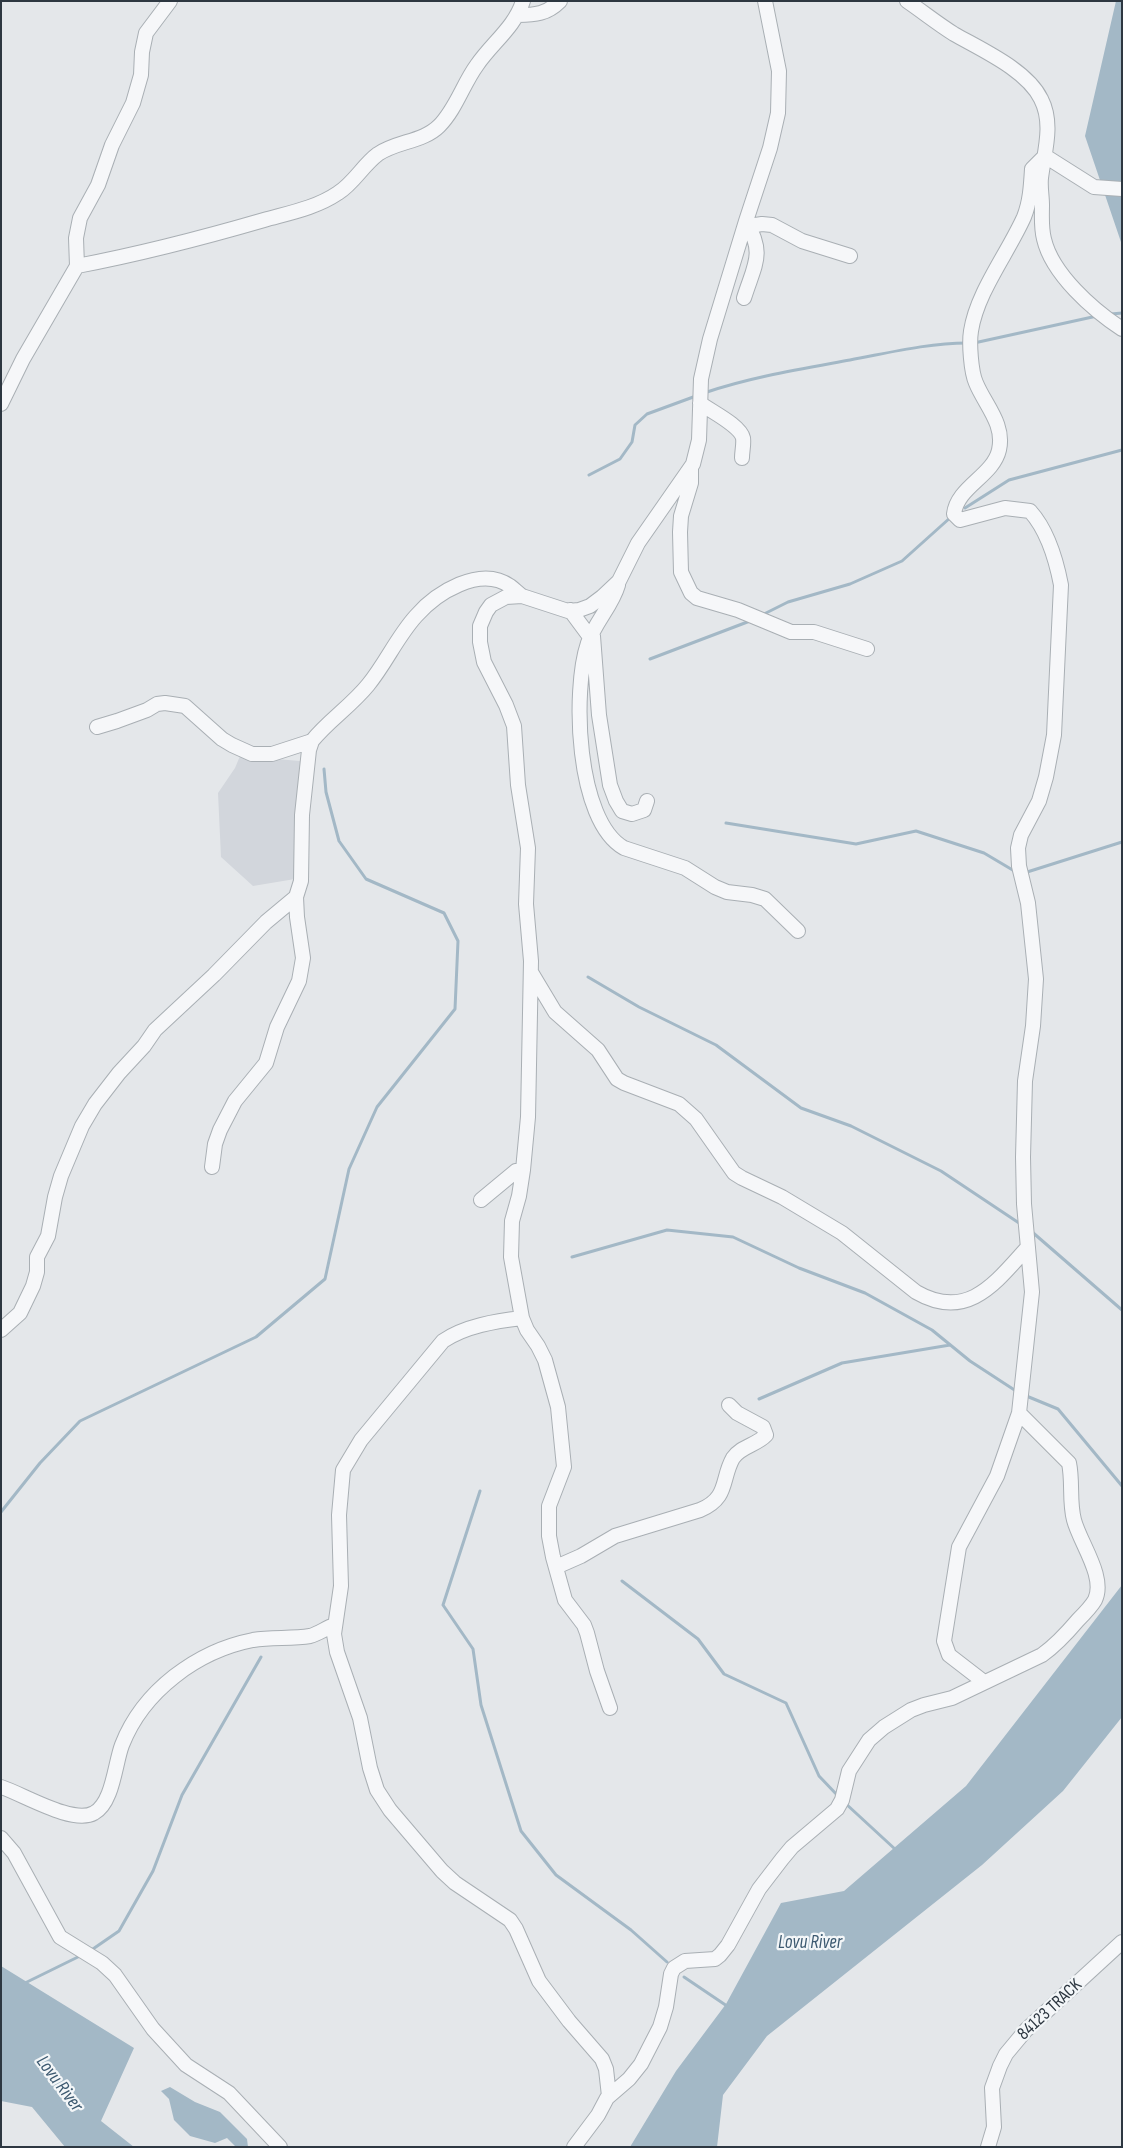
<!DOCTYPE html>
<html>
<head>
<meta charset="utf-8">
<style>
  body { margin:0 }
  #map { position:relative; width:1123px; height:2148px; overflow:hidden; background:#e4e7ea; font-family:"Sofia Sans Condensed",sans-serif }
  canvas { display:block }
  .frame { position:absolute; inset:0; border:2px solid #2d3741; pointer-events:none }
</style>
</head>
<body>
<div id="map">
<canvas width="1123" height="2148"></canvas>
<div class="frame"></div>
</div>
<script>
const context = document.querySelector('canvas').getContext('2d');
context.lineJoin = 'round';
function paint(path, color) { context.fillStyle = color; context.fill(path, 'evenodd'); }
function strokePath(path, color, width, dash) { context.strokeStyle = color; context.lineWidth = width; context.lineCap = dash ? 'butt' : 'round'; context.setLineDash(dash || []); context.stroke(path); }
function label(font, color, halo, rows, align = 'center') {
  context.font = font + ' "Sofia Sans Condensed",sans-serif'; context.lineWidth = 4.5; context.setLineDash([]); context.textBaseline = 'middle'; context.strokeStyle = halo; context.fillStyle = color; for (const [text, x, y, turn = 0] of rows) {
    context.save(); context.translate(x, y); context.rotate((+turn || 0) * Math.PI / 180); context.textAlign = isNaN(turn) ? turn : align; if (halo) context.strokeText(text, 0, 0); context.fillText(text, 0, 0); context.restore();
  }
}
paint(new Path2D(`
  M240,756l60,5 -5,66v52l-42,7 -32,-29 -3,-64 17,-25z`), '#d2d6dc');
paint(new Path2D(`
  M1116,1h6v244l-37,-109z
  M1122,1585v132l-59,74 -81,74 -215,171 -44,59 -6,52h-87l46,-76 50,-67 55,-101 63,-12 122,-105z
  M1,1966l133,82 -33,73 33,26h-69l-33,-40 -31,-6z
  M170,2087l25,15 25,10 27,27 1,8h-12l-9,-9 -12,5 -25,-7 -16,-16 -5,-21 -8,-8z`), '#a3b8c6');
strokePath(new Path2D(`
  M1111,314l11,-1
  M974,343l123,-27
  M704,393c47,-16 97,-24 146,-33 38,-7 78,-17 117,-17
  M589,475l31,-16 12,-17 3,-17 12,-11 49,-18
  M965,508l44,-28 113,-30
  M762,615l26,-13 62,-18 52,-23 49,-44
  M650,659l100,-38
  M726,823l130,21 60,-13 68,22 32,19
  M1024,873l98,-31
  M588,977l51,30 77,38 85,63 50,18 90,45 81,54
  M1031,1231l91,79
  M572,1257l95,-27 66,7 66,31 66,25 67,37 38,31 46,30
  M1024,1395l34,14 64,77
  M759,1399l83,-36 108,-18
  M480,1491l-37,114 30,44 8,56 40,126 35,44 75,55 36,32
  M1,1512l39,-49 40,-42 176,-84 69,-58 24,-110 28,-62 78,-98 3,-68 -14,-28 -78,-34 -27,-38 -13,-49 -2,-23
  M622,1581l76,58 26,35 62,29 33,73 20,21
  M845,1803l51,47
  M90,1951l29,-20 34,-60 29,-76 79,-138
  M684,1977l43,29
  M25,1983l57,-28`), '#a3b8c6', 3);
const minor = new Path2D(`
  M907,1c16,11 31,23 47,33 28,16 73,36 87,65 13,25 3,54 0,79 -1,9 1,18 1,27 0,11 -1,23 2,34 8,35 49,71 78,90
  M518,15c17,0 29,-1 42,-14
  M1045,156l49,31 28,2
  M749,226l13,-2 10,1 30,16 48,15
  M77,266c63,-12 125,-28 187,-46 25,-7 52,-12 74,-27 16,-10 25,-28 40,-39 19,-13 45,-12 61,-28 17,-17 24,-42 38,-61 15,-22 38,-38 46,-64
  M744,298c11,-35 21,-44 2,-77
  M700,403c10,8 40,22 43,35 1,6 -1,13 -1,20
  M1,404l22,-45 54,-93 -1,-28 4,-20 18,-33 14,-40 21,-42 8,-28 1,-23 4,-19 24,-32
  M691,468v15l-10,33 -1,16 1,40 10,21 6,5 41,12 53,22h23l53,17
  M618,585c-6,21 -23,37 -30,58 -16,47 -12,178 36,205l61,20 30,19 12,5 25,3 13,4 33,32
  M570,610l20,27
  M593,636l6,79 11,70 6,16 6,10 10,3 12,-4 3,-9
  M97,727l20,-6 30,-11 10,-6 8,-1 20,3 37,33 10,6 20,9h20l40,-13
  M531,972l24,40 43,38 19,29 7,4 55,21 17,15 38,54 8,5 40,19 60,36 74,59c52,30 80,-10 112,-45
  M212,1167l3,-23 5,-14 15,-29 31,-38 11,-36 22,-46 4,-23 -6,-41 -1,-20
  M481,1200l35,-29 7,-1
  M522,1318c-26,3 -57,8 -79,23l-82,99 -18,30 -4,45 2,71 -7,48 3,18 23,66 10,50 7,22 13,20 52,61 13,12 55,37 6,9 23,52 30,40 33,38 4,10 3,27
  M1,1330l19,-17 13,-27 4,-14v-15l11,-21 7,-39 6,-21 21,-50 13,-22 24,-31 25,-27 11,-16 59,-55 52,-53 30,-25 5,-16 1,-66 7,-65 3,-9c16,-20 39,-35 56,-56 18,-22 29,-48 48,-69 20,-23 64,-51 94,-30 4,3 8,7 12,10
  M556,1567l25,-11 34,-20 85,-26c29,-12 21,-31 33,-52 8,-12 24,-13 33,-23l-3,-8 -26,-14 -8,-8
  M984,1682l-35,-27 -5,-14 15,-94 38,-71 22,-63
  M610,1708l-13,-37 -10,-38 -3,-8 -19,-25 -12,-43 -4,-21v-30l15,-39 -6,-60 -13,-47 -7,-14 -11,-16 -5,-12 -11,-61 1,-36 7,-25 4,-26 5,-53 3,-156 -5,-57 2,-56 -10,-63 -4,-59 -8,-21 -22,-43 -4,-20v-16l6,-14 5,-7 15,-8 16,-1 46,15 11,-1 11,-4 12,-9 17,-16 19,-38 55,-79 6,-24 2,-61 9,-40 36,-118 24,-73 8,-35 1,-42 -14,-70
  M1,1787c22,7 72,38 93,26 19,-10 21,-50 28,-68 21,-54 75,-94 131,-105 19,-3 39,-1 57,-4 8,-2 16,-8 24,-11
  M1,1838l13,15 46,84 42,26 13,12 38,54 33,36 43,28 51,54
  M574,2147l24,-32 9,-17 22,-19 12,-15 19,-37 6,-20 5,-33 3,-6 11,-7 30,-2 5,-4 8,-10 31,-56 23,-30 10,-12 45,-38 5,-9 7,-29 20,-31 15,-13 27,-17 13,-5 28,-7 90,-43c14,-10 25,-22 36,-35 6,-6 13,-13 17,-20 11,-23 -15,-57 -21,-80 -5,-19 -1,-38 -5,-57l-50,-50 13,-121 -8,-88 -1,-47 2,-76 8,-55 3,-47 -8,-76 -9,-37 -1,-18 3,-13 18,-34 7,-24 8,-42 7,-150c-5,-26 -13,-54 -31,-74l-25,-3 -45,12 -6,-6c3,-27 39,-38 45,-64 6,-26 -14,-45 -23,-67 -5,-11 -7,-40 -5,-52 6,-39 37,-78 53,-114 6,-15 7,-31 8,-48l13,-13
  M988,2147l6,-20 -2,-39 8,-22 6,-12 20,-24 96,-88`);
strokePath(minor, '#a9afb4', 16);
strokePath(minor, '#f6f7f9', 14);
label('18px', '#2d3741', '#f3f6f8', [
  ["84123 TRACK",1050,2010,-43]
]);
label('italic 19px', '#3c5970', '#f3f6f8', [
  ["Lovu River",810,1943],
  ["Lovu River",59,2084,53]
]);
</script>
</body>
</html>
